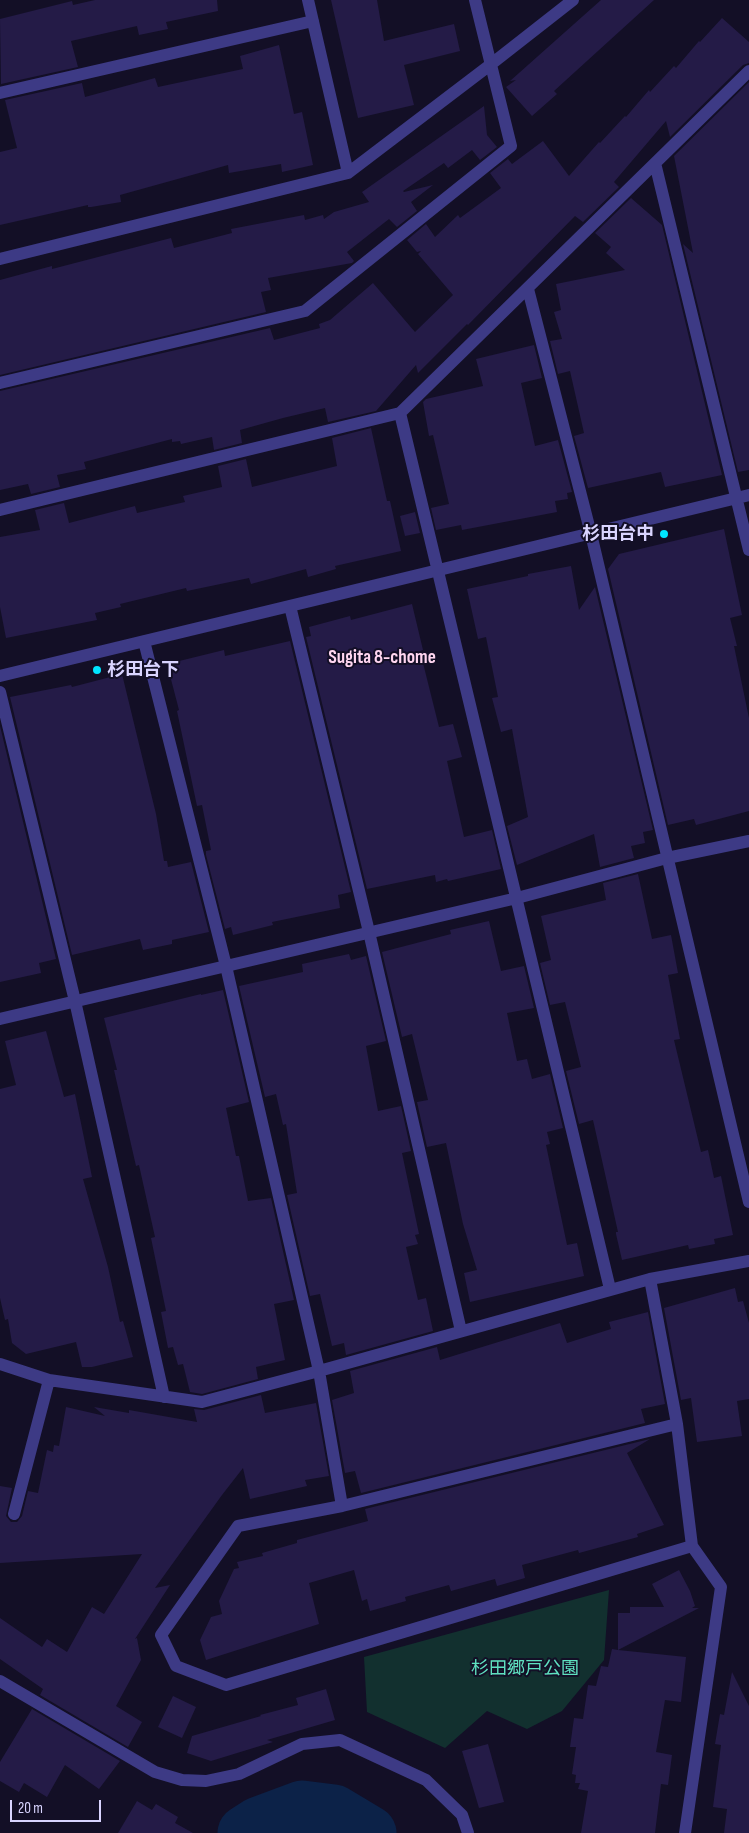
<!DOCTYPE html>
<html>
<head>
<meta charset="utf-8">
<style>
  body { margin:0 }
  #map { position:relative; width:749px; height:1833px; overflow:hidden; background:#130f26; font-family:"Sofia Sans Condensed",sans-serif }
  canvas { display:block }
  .scale { position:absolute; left:10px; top:1800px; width:91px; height:22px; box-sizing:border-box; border:2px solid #d9d4ff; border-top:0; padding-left:6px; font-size:15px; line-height:18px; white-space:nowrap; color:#d9d4ff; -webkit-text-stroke:4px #130f26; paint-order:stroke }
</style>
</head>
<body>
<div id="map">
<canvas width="749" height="1833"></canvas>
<div class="scale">20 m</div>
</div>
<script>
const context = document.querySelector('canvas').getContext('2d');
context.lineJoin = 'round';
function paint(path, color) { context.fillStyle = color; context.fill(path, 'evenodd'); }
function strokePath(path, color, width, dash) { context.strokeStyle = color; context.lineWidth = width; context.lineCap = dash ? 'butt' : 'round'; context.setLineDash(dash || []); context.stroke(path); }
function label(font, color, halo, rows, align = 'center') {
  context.font = font + ' "Sofia Sans Condensed","Noto Sans JP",sans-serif'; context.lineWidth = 4; context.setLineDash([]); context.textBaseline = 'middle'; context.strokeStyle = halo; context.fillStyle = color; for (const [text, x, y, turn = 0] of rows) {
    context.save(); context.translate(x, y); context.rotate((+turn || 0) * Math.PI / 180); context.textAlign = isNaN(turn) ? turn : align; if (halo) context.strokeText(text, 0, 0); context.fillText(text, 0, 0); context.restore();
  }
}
paint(new Path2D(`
  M609,1590l-5,70 -42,51 -35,18 -40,-18 -42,37 -78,-36 -3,-55z`), '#12302f');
strokePath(new Path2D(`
  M245,1833l14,-9 43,-16 32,4 35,21`), '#0c2248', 55);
paint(new Path2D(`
  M95,0h122l1,11 -52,11 2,7 -29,6 -2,-9 -66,15 7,26 -77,17 -1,-65 72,-18 1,4z
  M331,0h46l7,41 70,-17 6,27 -56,14 10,40 -56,13z
  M601,0h53l-100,91 3,3 -25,22 -26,-29 10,-7 -6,1z
  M722,18l27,24v21l-6,2 -73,72 -4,-16 -52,61 5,5 -36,35 -8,-6 -107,109 -1,-1 -49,49 -2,-8 -40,46 -48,11 -3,-14 -42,10 -43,12 2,13 -28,7 -2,-13 -31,7 -1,-3 -8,1v-3l-88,23 2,7 -29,6 3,12 -29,7 -3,-10 -28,6v-99l270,-63 4,12 46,-12 -1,-4 11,-4 43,-37 42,49 38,-37 -35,-41 3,-3 -4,1 -10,-12 19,-16 9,13 23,-22 2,3 41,-30 -11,-15 18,-14 4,5 31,-23 26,35 30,-34 1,1 25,-27 1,1 23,-27 1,2 24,-26 2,2 23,-27 1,1z
  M279,45l15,69 8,-2 11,53 -31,7 -1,-8 -52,9 -1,-8 -108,30 1,7 -30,5h-3v-2l-88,20v-73l17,-4 -12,-48 77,-17 3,14 70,-19 3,9 85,-18 -3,-13z
  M749,82v388l-11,2 -55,-228 10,9 -19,-97z
  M484,106l3,29 10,12 -17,13 -8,-10 -24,18 -4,-5 -41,28 1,1 29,-7 -22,17 6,9 -20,16 -8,-8 -42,33 7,9 -2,2 -84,15 3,12 -10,2 5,20 -266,63v-95l52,-14v3l119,-31 3,10 58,-15 -1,-4 73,-14 1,5 18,-5 1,4 10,-7 35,-10 -7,-10z
  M631,198l31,27 60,250 -57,12 -4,-15 -73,16 -14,-52 10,-3 -14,-62 -12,3 -8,-33 12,-2 -8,-27 7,-2 -5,-26 69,-14 -19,-17 5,-6 -16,-14z
  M534,345l8,33 -21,5 14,63 23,-6 14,52 -5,1 1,6 -13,2 2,11 -95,18 -1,-5 -25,5 -5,-22 18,-4 -16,-69 -4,1 -6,-34 3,-3 57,-13 -7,-27z
  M371,428l16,73h3l11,50 -66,15 1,3 -28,8 -2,-8 -55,15 -2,-6 -62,13 -1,-3 -66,16 1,3 -26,6 2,7 -91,18 -6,-31v-70l40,-7 -5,-20 29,-7 5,20 66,-17 2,7 48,-11 -2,-6 39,-9 -4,-21 28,-7 6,28 85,-21 -5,-28z
  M415,512l5,21 -15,3 -5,-20z
  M724,529l18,86 -12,3 7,28h-3l15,72v93l-53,14 -2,-6 -26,6 -60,-256 11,-15z
  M571,566l8,44 16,-23 58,243 -10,2 2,11 -14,3 3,12 -34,9 -6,-33 -77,31 -10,-39 21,-9 -16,-88 -11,3 -9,-34 6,-1 -12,-60 -8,2 -11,-50 61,-13v-2z
  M412,604l11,46 -3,1 19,76 14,-3 9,33 -15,4 17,76 28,-7 9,39 -53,12 -1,-2 -11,3 -1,-7 -68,14 -61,-252 5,-1 -2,-9 41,-11 1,4z
  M290,641l61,251 -13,3 2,13 -68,14 1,3 -40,10 -2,-8 -6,2 -19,-74v-4l5,-1 -9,-45 -5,1 -20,-95 2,-1 -12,-46 57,-14 1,6z
  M122,674l34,140 8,47h3l1,6 23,-5 18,70 -37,8v4l-29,6 -3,-11 -68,16 -62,-258 61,-12 1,2z
  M0,726l56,233 -17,4 2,10 -41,9z
  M638,874l14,65 19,-4 7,38 -10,2 12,64 -6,1 27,112 7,-2 6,28 7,-2 12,59 -19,4 1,5 -26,5 -1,-4 -66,15 -6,-26v-2h2l-25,-112 -14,4 -13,-53 15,-4 -16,-65 -15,3 -10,-42 11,-3 -10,-44 65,-16 -3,-17z
  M489,921l12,50 23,-5 10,42 -27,5 10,48 10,-2 5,20 18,-5 13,54 -16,4 3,12 -4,1 21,100 10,-2 7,33 -114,26 -6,-29 13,-3 -14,-46 -17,-81 -19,4 -10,-45 11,-2 -16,-66 -10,3 -20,-85 69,-18 -1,-4z
  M349,954l2,6 15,-4 20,85 -20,5 12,65 23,-5 10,45 -9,2 17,81 -4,1 3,9 -12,3 12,53 8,-2 7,33 -87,24 -2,-12 -12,3 -12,-52 -10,2 -23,-101 10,-2 -11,-69 -3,1 -7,-31 -11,3 -26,-111 64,-14 -1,-8z
  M223,990l26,112 -23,6 10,48h3l9,45 23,-3 23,102 -20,4 11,56 -29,7 2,12 -56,15 -12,-2 -7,-28 -5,1 -5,-18 -5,1 -7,-36 5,-1 -15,-73 4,-1 -16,-72 -3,1 -22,-96h3l-13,-52 97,-24v1z
  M46,1031l18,66 11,-3 17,83 -9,2 25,88 12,55 3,-1 10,36 -41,10h-10l-6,-25 -50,12 -14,-11 -4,-24 -3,1 -5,-22v-209l16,-4 -11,-44z
  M735,1288l3,14 5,-1 6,22v76l-12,2 5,35 -45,6 -6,-44 -10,2 -17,-92z
  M648,1312l17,92 -24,5 4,14 -284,70 -6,-22 -10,2 -13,-73 22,-7 -4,-22 87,-24 3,13 120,-37 7,20 44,-14 -2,-7z
  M261,1395l4,18 51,-10 13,73 -24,4 2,6 -57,13 -7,-31 -21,27 -67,93 15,-3 -35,54 2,-1 4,22 -25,46 26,16 -14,25 -88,-52 3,-6 -43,-30v-41l42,29 5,-8 20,13 25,-45 12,7 38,-60 -142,9v-77l12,2 -6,28 5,6h6l5,-6 6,-25 10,2 9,-43 6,2 1,-7 5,1 7,-39 39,9 -11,-9 35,6v-3l68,12 -3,-13 10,1z
  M650,1439l-23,14 37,72 -27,9 1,3 -59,16 -1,-3 -56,15 3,13 -28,8 -2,-7 -44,12 -2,-6 -44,12 1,4 -36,10 -3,-12 -5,2 -8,-31 -45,13 10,41 -113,36 -6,-20 11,-23 11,-3 -3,-13 15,-32 5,-1 -2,-6 26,-6 -1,-3 35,-10v-3l71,-19 -3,-12z
  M679,1570l11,21 5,15 -3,2h7l-81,42 68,7 -5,45 -16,-2 -9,52 16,3 -4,30 -7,-1 -6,49h-74l7,-42 -10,-2 2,-6h-5l1,-8 -4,-1 4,-27h-6l4,-29 9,1 5,-34 8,1 5,-20 7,1 4,-18 6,1v-37h12v-6h34l-12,-23z
  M732,1672l17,34v127h-25l3,-24 -14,-2 8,-62 -6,-1 5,-30 4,1z
  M326,1689l9,31 -68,20 6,2 -62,19 -24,-8 5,-17 69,-20 -1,-1 38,-10 -2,-7z
  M173,1696l23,11 -14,31 -24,-11z
  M32,1709l88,52 -21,28 -34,-24 -18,32 -23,-14 -5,9 -19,-11v-19z
  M488,1744l16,58 -25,6 -17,-57z
  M137,1801l15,9 4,-6 22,13 -3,6 18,10h-75z`), '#241b47');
strokePath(new Path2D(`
  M308,0l40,173
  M0,93l313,-72
  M655,163l94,387
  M0,259l348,-86 142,-108 83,-65
  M528,289l63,245 158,668
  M0,383l305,-72 206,-165 -36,-146
  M400,413l210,876
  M0,510l400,-97 349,-342
  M290,606l79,326 92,399
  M144,641l82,325 93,405 23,135
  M0,676l749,-181
  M0,692l75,309 89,396
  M0,1019l517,-121 150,-40 82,-17
  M650,1279l27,145 15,122 29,41 -36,246
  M0,1364l49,16 153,22 117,-31 331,-92 99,-18
  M677,1424l-335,82 -104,20 -77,109 15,31 50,19 466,-139
  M14,1514l35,-134
  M0,1681l155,91 27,8 24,1 33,-7 63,-30 38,-4 86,40 36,35 6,18`), '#3d3a85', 12);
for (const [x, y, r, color] of [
  [664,534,5,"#00e5ff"],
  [97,670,5,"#00e5ff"]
]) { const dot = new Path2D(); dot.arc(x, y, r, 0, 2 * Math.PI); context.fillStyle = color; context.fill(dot); strokePath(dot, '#130f26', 2); }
label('bold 18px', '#d9d4ff', '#130f26', [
  ["杉田台中",654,534],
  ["杉田台下",107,670,"left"]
], 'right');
label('18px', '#5fe0c0', '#130f26', [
  ["杉田郷戸公園",525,1669]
]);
label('bold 19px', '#ffd6f0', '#130f26', [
  ["Sugita 8-chome",382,658]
]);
</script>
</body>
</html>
